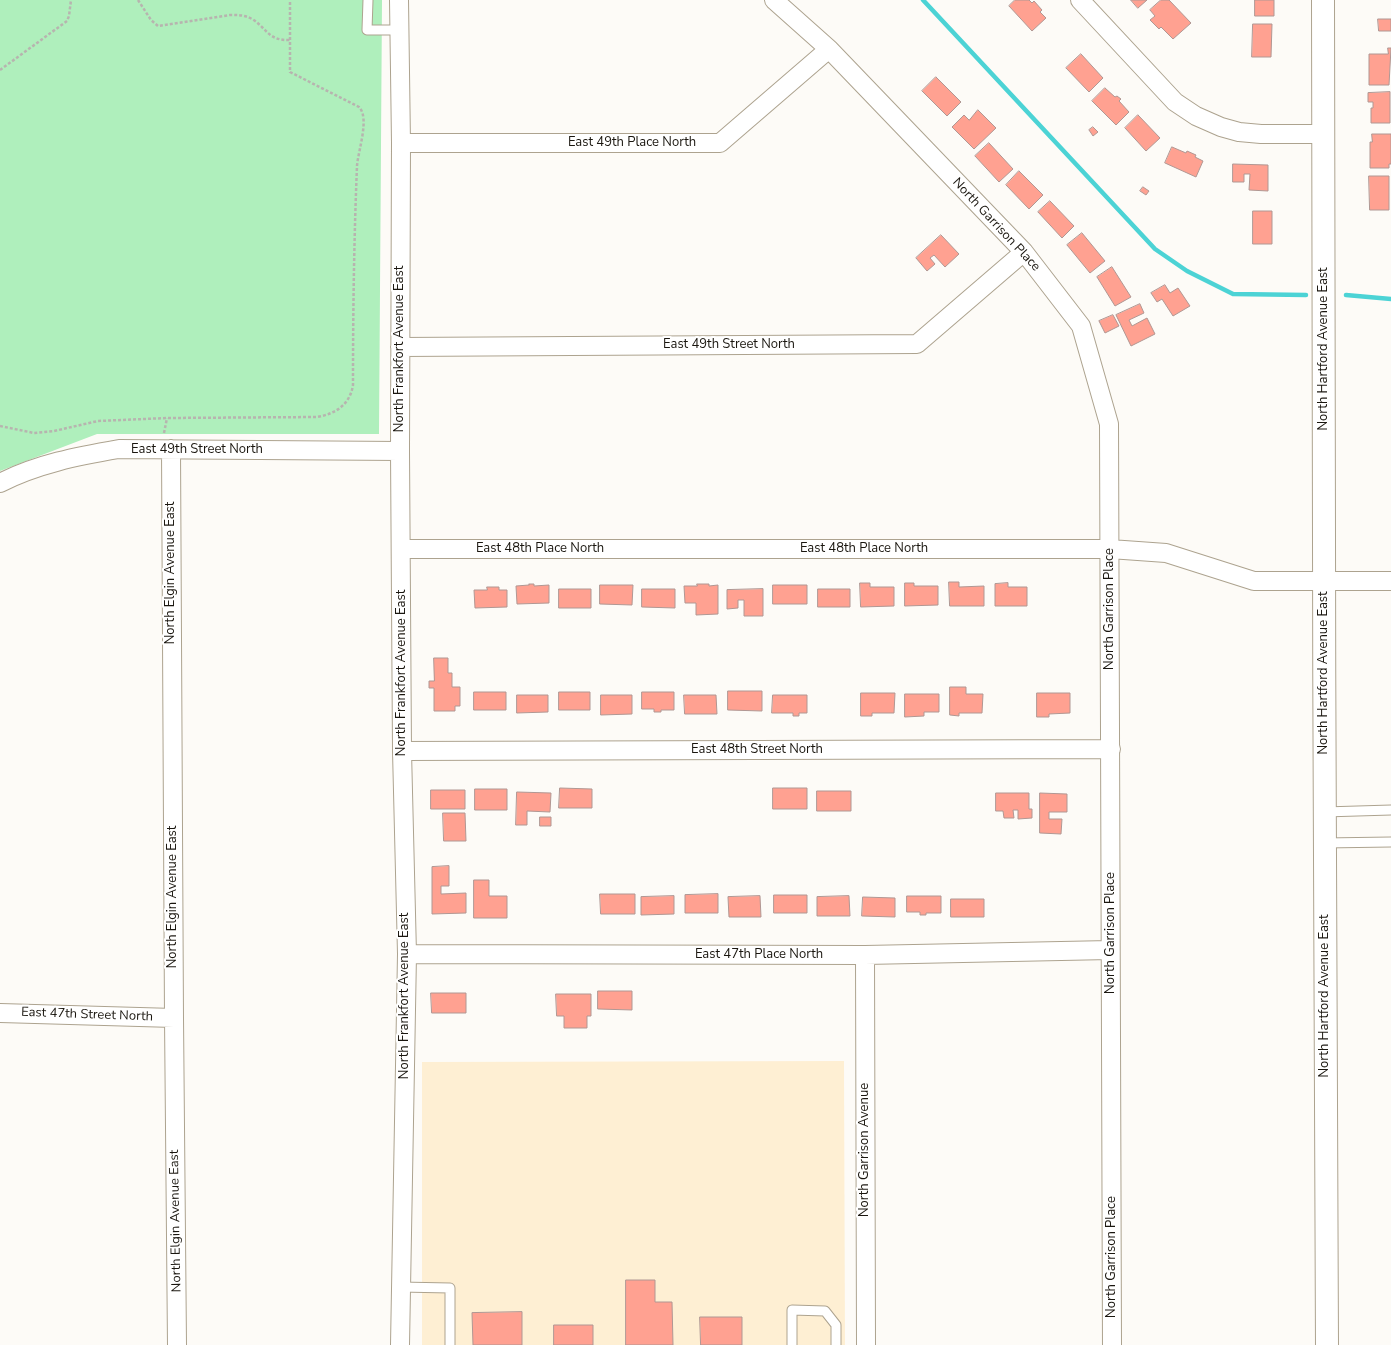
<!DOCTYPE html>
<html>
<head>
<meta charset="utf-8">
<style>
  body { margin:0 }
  canvas { display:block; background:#fdfbf7 }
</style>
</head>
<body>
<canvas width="1391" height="1345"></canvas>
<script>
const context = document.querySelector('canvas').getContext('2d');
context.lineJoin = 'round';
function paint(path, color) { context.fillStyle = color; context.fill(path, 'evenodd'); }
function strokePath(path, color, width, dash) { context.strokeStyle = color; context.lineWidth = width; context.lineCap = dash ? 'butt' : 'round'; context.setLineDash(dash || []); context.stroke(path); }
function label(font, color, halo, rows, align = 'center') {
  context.font = font + ' "Nunito Sans",sans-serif'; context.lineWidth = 4; context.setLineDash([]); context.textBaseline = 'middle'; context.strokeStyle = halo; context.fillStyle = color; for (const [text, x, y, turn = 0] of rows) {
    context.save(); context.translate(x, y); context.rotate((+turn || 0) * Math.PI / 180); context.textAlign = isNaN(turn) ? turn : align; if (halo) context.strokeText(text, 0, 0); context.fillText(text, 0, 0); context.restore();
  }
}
paint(new Path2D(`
  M844,1061l1,284h-423v-283z`), '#feefd3');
paint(new Path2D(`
  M0,0h382l-3,434h-282l-97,37z`), '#afefbc');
strokePath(new Path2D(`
  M923,0l232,249 32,22 46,23 73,1
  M1346,295l45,4`), '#4cd3d5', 4.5);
const building = new Path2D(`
  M1015,0h14l3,3 2,-2 8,9 -2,2 6,6 -14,13 -23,-25z
  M1131,0h16l-9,8z
  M1161,0h8l22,23 -18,16 -12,-12 -2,2 -9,-9 5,-4 -5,-6z
  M1255,0h19v16h-19z
  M1378,19h13v12h-12z
  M1253,24h19l-1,33h-19z
  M1388,48h3l-2,37h-20v-31h19z
  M1081,54l22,24 -14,14 -23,-24z
  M936,77l25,25 -14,14 -25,-25z
  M1105,88l10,9 2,-1 4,3 -2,2 10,11 -13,13 -24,-24z
  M1390,92v31h-19v-15h2v-6h-5v-9z
  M978,110l18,18 -22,21 -22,-22 12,-12 5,5z
  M1138,115l22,23 -14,13 -21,-23z
  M1093,127l5,5 -5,4 -4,-6z
  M1372,134h19v30h-2v4h-19v-26h2z
  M989,143l24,26 -14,13 -24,-26z
  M1172,147l14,6 1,-2 9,4 -1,2 8,4 -7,16 -31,-14z
  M1233,164l35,1v26l-19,-1 1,-16h-6v8h-11z
  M1019,171l24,24 -14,14 -23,-24z
  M1369,176h20v34h-19z
  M1143,187l6,4 -3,4 -6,-4z
  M1050,201l24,25 -12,12 -24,-26z
  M1253,211h19v33h-19z
  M1082,233l23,28 -15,12 -23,-28z
  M941,235l18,19 -14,13 -11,-12 -4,3 5,6 -8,7 -11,-13z
  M1112,267l19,30 -16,9 -18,-29z
  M1165,285l5,8 8,-5 12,18 -17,10 -11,-17 -5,3 -6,-9z
  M1140,304l4,9 -15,7 3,6 15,-8 8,16 -24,12 -15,-31z
  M1113,315l6,11 -14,7 -6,-12z
  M949,582h10v5l25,-1v20h-34z
  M860,583h10v4h24v19l-33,1z
  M905,583h9v3h24v19l-33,1z
  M1008,583v4h19v19h-32v-22z
  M529,584h5v2l15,-1v18l-32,1 -1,-18 13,-1z
  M697,584h12v2l9,-1v29l-22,1v-12h-11l-1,-17h13z
  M600,585h33l-1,20 -32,-1z
  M773,585h34v19h-34z
  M487,587h12v3h8v17l-32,1 -1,-18h13z
  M559,589h32v19h-32z
  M642,589h33v19l-33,-1z
  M763,589v27h-19v-16h-6v8l-11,1v-19z
  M818,589h32v18h-32z
  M434,658h14v15h4v14h8v19h-5v5h-21v-23h-5v-7h5z
  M950,687h16v7h17l-1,19h-23v3l-9,-1z
  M728,691h34v20l-34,-1z
  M474,692h32v18h-32z
  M559,692h31v18h-31z
  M642,692h32v18h-13v2h-7v-3h-12z
  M861,693h34l-1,20h-22v3h-11z
  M1037,693h33v20l-21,1v3h-12z
  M905,694h34v18h-15v4l-19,1z
  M517,695h31v17l-31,1z
  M601,695h31v19l-31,1z
  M684,695h32l1,19h-32z
  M773,695h34v18h-8v3h-6v-3h-21z
  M560,788l32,1v19h-33z
  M773,788h34v21h-34z
  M475,789h32v21h-32z
  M431,790h34v19h-34z
  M817,791h34v20h-34z
  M517,792l34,1 -1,19 -23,-1v14h-11z
  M996,793h33v16h3v9l-14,1v-9h-5l1,8h-10l-1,-7h-7z
  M1040,793l27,1v18h-18v7h13l-1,15 -21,-1z
  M443,813h22l1,28h-22z
  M540,817h11v9h-11z
  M449,866v20h-8v8l25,-1v20l-34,1v-47z
  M474,880h15v16h18v22h-33z
  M600,894h35v20h-34z
  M718,894v19h-33v-18z
  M774,895h33v18h-33z
  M674,896v18l-33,1v-18z
  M760,896l1,21h-32l-1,-20z
  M849,896l1,20h-33v-19z
  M907,896h34v17h-15v2h-6v-3h-13z
  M863,897l32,1v19l-33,-1z
  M951,899h33v18h-33z
  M598,991h34v19l-34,-1z
  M431,993h35v20h-34z
  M556,994h35v22h-4v12h-23v-12h-7z
  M626,1280h29v22h17l1,43h-47z
  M522,1312v33h-49l-1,-32z
  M700,1317h42v28h-41z
  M554,1325h39v20h-39z`);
paint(building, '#ffa191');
strokePath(building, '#b09793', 1);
const service = new Path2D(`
  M368,0l-1,30h33
  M1324,812l67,-2
  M1324,843l67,-1
  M400,1287l50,1v57
  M792,1345v-35l33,1 11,14v20`);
const minor = new Path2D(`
  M399,0l2,143 -1,308 2,300 5,203 -7,391
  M774,0l55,49 195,203 57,74 28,98 3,921
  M1080,0l95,102 21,14 25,11 18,5 22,2h62
  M401,143h319l109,-94
  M400,347l517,-3 107,-92
  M171,449l3,569 3,327
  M0,483c37,-19 78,-27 119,-34l281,2
  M401,549h709l56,4 88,28h137
  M402,751l709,-2
  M407,954l458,1 245,-5
  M865,955l1,390
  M0,1013l174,5`);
const tertiary = new Path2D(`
  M1323,0c1,448 1,897 4,1345`);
strokePath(service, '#ada38f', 11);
strokePath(minor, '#ada38f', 20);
strokePath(tertiary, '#ada38f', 24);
strokePath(new Path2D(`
  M138,0l13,20 7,6 72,-11c8,0 15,0 22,4 15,9 16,22 38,21
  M0,70l67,-49 2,-5 2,-16
  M0,426l34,7 20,-2 44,-10 69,-3 150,-1c18,-3 33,-12 36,-32 0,-73 1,-146 4,-219 1,-15 13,-48 2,-59l-69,-35v-72
  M164,433l3,-15`), '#b7b4af', 2.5, [3, 2]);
strokePath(service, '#fff', 9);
strokePath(minor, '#fff', 18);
strokePath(tertiary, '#fff', 22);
label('13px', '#1a160f', '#fff', [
  ["East 49th Place North",632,143],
  ["North Garrison Place",996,225,47],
  ["East 49th Street North",729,345],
  ["North Frankfort Avenue East",400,349,-90],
  ["North Hartford Avenue East",1324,349,-90],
  ["East 49th Street North",197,450],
  ["East 48th Place North",540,549],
  ["East 48th Place North",864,549],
  ["North Elgin Avenue East",171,573,-90],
  ["North Garrison Place",1110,609,-90],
  ["North Frankfort Avenue East",402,673,-90],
  ["North Hartford Avenue East",1324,673,-90],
  ["East 48th Street North",757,750],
  ["North Elgin Avenue East",173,897,-90],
  ["North Garrison Place",1111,933,-90],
  ["East 47th Place North",759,955],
  ["North Frankfort Avenue East",405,996,-90],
  ["North Hartford Avenue East",1325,996,-90],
  ["East 47th Street North",87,1015,2],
  ["North Garrison Avenue",865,1150,-90],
  ["North Elgin Avenue East",176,1221,-91],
  ["North Garrison Place",1112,1257,-90]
]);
</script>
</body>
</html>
